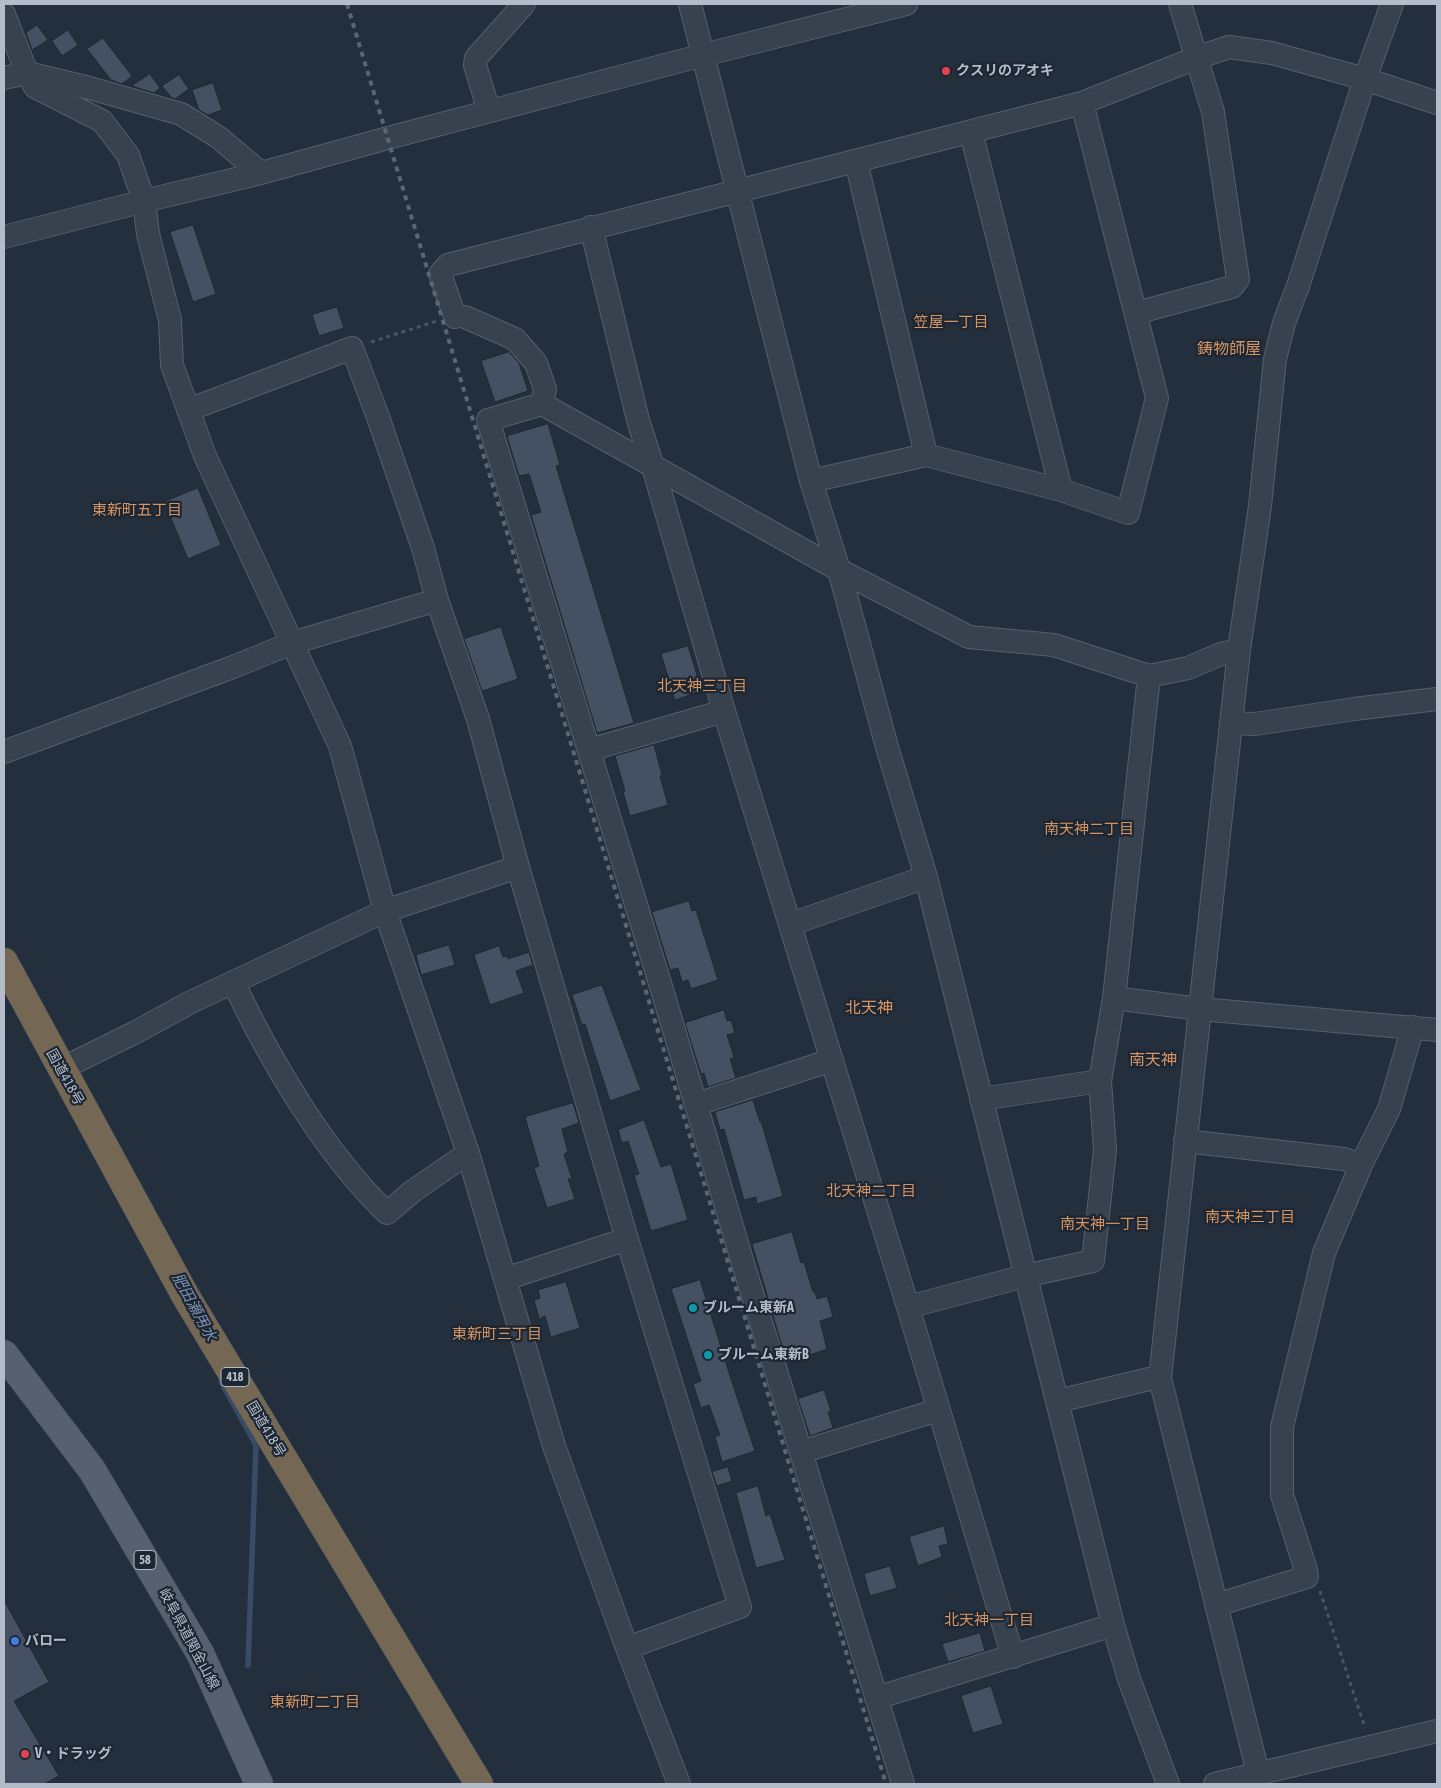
<!DOCTYPE html>
<html>
<head>
<meta charset="utf-8">
<style>
  body { margin:0 }
  #map { position:relative; width:1441px; height:1788px; overflow:hidden; background:#242f3e; font-family:"Asap Condensed",sans-serif }
  canvas { display:block }
  .frame { position:absolute; inset:0; border:5px solid #b4bcc9; pointer-events:none }
</style>
</head>
<body>
<div id="map">
<canvas width="1441" height="1788"></canvas>
<div class="frame"></div>
</div>
<script>
const context = document.querySelector('canvas').getContext('2d');
context.lineJoin = 'round';
function strokePath(path, color, width, dash) { context.strokeStyle = color; context.lineWidth = width; context.lineCap = dash ? 'butt' : 'round'; context.setLineDash(dash || []); context.stroke(path); }
function paint(path, color) { context.fillStyle = color; context.fill(path, 'evenodd'); }
function label(font, color, halo, rows, align = 'center') {
  context.font = font + ' "Asap Condensed","Noto Sans JP",sans-serif'; context.lineWidth = 4.5; context.setLineDash([]); context.textBaseline = 'middle'; context.strokeStyle = halo; context.fillStyle = color; for (const [text, x, y, turn = 0] of rows) {
    context.save(); context.translate(x, y); context.rotate((+turn || 0) * Math.PI / 180); context.textAlign = isNaN(turn) ? turn : align; if (halo) context.strokeText(text, 0, 0); context.fillText(text, 0, 0); context.restore();
  }
}
strokePath(new Path2D(`
  M221,1382l35,63 -8,220`), '#394c67', 5.5);
const building = new Path2D(`
  M37,25l11,15 -16,10 -6,-17z
  M68,30l10,15 -16,11 -10,-15z
  M103,38l29,38 -10,8 -11,-4 -24,-31z
  M150,74l10,14 -6,5 -19,-6 -2,-2z
  M179,75l10,14 -14,10 -4,-2 -9,-11z
  M213,83l9,27 -14,5 -9,-5 -7,-20z
  M193,225l23,69 -23,8 -23,-70z
  M337,307l7,21 -25,8 -7,-21z
  M509,352l10,11 9,28 -33,11 -14,-41z
  M548,424l12,41 -4,1 78,257 -37,10 -66,-218 10,-3 -12,-38 -10,2 -12,-40z
  M198,488l23,57 -33,14 -24,-57z
  M501,627l17,52 -36,12 -18,-52z
  M688,646l14,45 -27,9 -14,-46z
  M654,745l8,30 -2,1 8,29 -38,11 -7,-24 2,-1 -10,-35z
  M689,901l3,10 4,-1 22,70 -27,9 -3,-9 -6,2 -4,-14 -8,2 -18,-58z
  M449,945l6,20 -34,10 -5,-20z
  M499,946l4,11 4,-1 1,3 21,-7 4,13 -17,6 8,22 -34,12 -16,-50z
  M602,985l39,105 -31,11 -25,-77 -3,1 -10,-30z
  M724,1010l3,11 4,-1 4,13 -8,2 7,22 -4,2 6,19 -28,9 -4,-14 -3,1 -16,-51z
  M753,1100l7,22 1,-1 22,75 -26,8 -1,-7 -12,3 -20,-71 -4,1 -5,-18z
  M573,1103l6,20 -17,6 6,23 -4,2 8,25h-4l7,20 -28,9 -13,-40 5,-2 -14,-49z
  M644,1120l17,47 10,-3 17,56 -37,11 -17,-56 5,-1 -11,-33 -6,2 -4,-13z
  M792,1232l9,31 3,-1 9,30h2l2,7 10,-3 6,21 -13,4 7,28 -40,14 -35,-119z
  M700,1280l31,99 24,72 -33,11 -7,-25 5,-2 -11,-30 -8,3 -8,-24 8,-3 -30,-92z
  M566,1282l14,46 -29,9 -6,-21 -6,3 -5,-19 6,-2 -2,-8z
  M824,1390l7,21 -3,1 5,16 -23,8 -12,-37z
  M728,1467l4,14 -15,5 -5,-14z
  M758,1486l8,30 4,-2 15,46 -29,8 -20,-75z
  M944,1526l4,18 -9,2 3,11 -24,9 -9,-29z
  M890,1566l7,22 -27,8 -6,-22z
  M4,1600l45,82 -35,19 45,75 -15,8h-40z
  M980,1633l5,18 -37,11 -6,-18z
  M991,1686l12,38 -30,9 -12,-37z`);
paint(building, '#455162');
strokePath(building, '#1f2835', 1);
const minor = new Path2D(`
  M690,4l121,477 28,89 48,177 39,130 187,748 16,54 39,105
  M4,14l23,59 8,14 67,34 26,34 16,46 4,33 22,86 2,45 33,91 135,290 45,165 83,242 86,293 73,202 52,136
  M4,78l23,-5 59,14 95,27 37,23 43,36
  M489,111l-14,-46 1,-7 48,-54
  M971,132l90,358
  M856,161l70,294
  M591,227l47,193 15,47 71,244 184,596 105,350
  M4,237l140,-36 117,-28 127,-35 315,-83 203,-51
  M1136,313l96,-26 6,-8 -25,-167 -33,-108
  M455,317l-15,-43 8,-9 634,-162 114,-45 33,-11 43,6 93,26 72,24
  M465,317l50,22 21,24 9,26 -3,15
  M188,410l164,-62 26,69 45,131 14,52 41,119 40,148 109,372 113,368 -113,41
  M811,481l115,-26 135,35 67,23 29,-115 -75,-295
  M1231,723l24,1 99,-15 83,-10
  M589,750l135,-39
  M4,752l229,-85 59,-24 145,-43
  M791,924l135,-47
  M233,982c37,78 92,172 154,231l26,-22 55,-38
  M1114,998l86,11 237,21
  M61,1069l75,-37 55,-30 194,-91 133,-44
  M981,1099l119,-18 14,-83 35,-322
  M697,1104l135,-44
  M1185,1141l159,18 17,6
  M505,1279l122,-40
  M908,1307l117,-31 68,-15 12,-111 -5,-69
  M1058,1401l91,-22 11,-1
  M801,1452l137,-42
  M1216,1605l91,-28 -1,-7 -24,-75v-68l42,-174 37,-88 28,-56 24,-82
  M876,1698l237,-73
  M1258,1773l-98,-395 79,-728 21,-144 15,-147 9,-36 14,-37 67,-207 27,-75
  M903,1784l-158,-514 -82,-277 -175,-573 54,-16 297,166 130,67 85,8 95,31 39,-8 33,-14 18,-4
  M1215,1784l222,-53`);
const major = new Path2D(`
  M4,1354l88,116 108,183 59,131`);
const highway = new Path2D(`
  M4,962l181,333 294,489`);
strokePath(minor, '#565f6c', 24);
strokePath(major, '#414a57', 29);
strokePath(highway, '#434c59', 29);
strokePath(new Path2D(`
  M371,342l66,-21
  M1320,1591l45,137`), '#44595c', 3, [4, 4]);
strokePath(minor, '#38414e', 22);
strokePath(major, '#56606e', 28);
strokePath(highway, '#746855', 28);
strokePath(new Path2D(`
  M347,4l539,1780`), '#5a6575', 4, [5, 5]);
for (const [x, y, r, color] of [
  [946,71,5,"#e0444e"],
  [693,1308,5,"#0f9aa8"],
  [708,1355,5,"#0f9aa8"],
  [15,1641,5,"#3f7fe0"],
  [25,1754,5,"#e0444e"]
]) { const dot = new Path2D(); dot.arc(x, y, r, 0, 2 * Math.PI); context.fillStyle = color; context.fill(dot); strokePath(dot, '#1d2633', 2); }
for (const [x, y, w] of [
  [235,1377,28],
  [145,1560,22]
]) { const box = new Path2D(); box.roundRect(x - w / 2, y - 9.5, w, 19, 4); context.fillStyle = '#1d2633'; context.fill(box); strokePath(box, '#b4bcc9', 1); }
label('bold 12px', '#b4bcc9', null, [
  ["418",235,1377],
  ["58",145,1560]
]);
label('bold 14px', '#b4bcc9', '#1d2633', [
  ["クスリのアオキ",956,71],
  ["ブルーム東新A",703,1308],
  ["ブルーム東新B",718,1355],
  ["バロー",25,1641],
  ["V・ドラッグ",35,1754]
], 'left');
label('14px', '#b4bcc9', '#1d2633', [
  ["国道418号",65,1077,61],
  ["国道418号",266,1429,59],
  ["岐阜県道関金山線",189,1639,62]
]);
label('15px', '#d59563', '#1d2633', [
  ["笠屋一丁目",951,322],
  ["東新町五丁目",137,510],
  ["北天神三丁目",702,686],
  ["南天神二丁目",1089,829],
  ["北天神二丁目",871,1191],
  ["南天神三丁目",1250,1217],
  ["南天神一丁目",1105,1224],
  ["東新町三丁目",497,1334],
  ["北天神一丁目",989,1620],
  ["東新町二丁目",315,1702]
]);
label('italic 15px', '#7c92b1', '#1d2633', [
  ["肥田瀬用水",194,1307,61]
]);
label('16px', '#d59563', '#1d2633', [
  ["鋳物師屋",1229,349],
  ["北天神",869,1008],
  ["南天神",1153,1060]
]);
</script>
</body>
</html>
